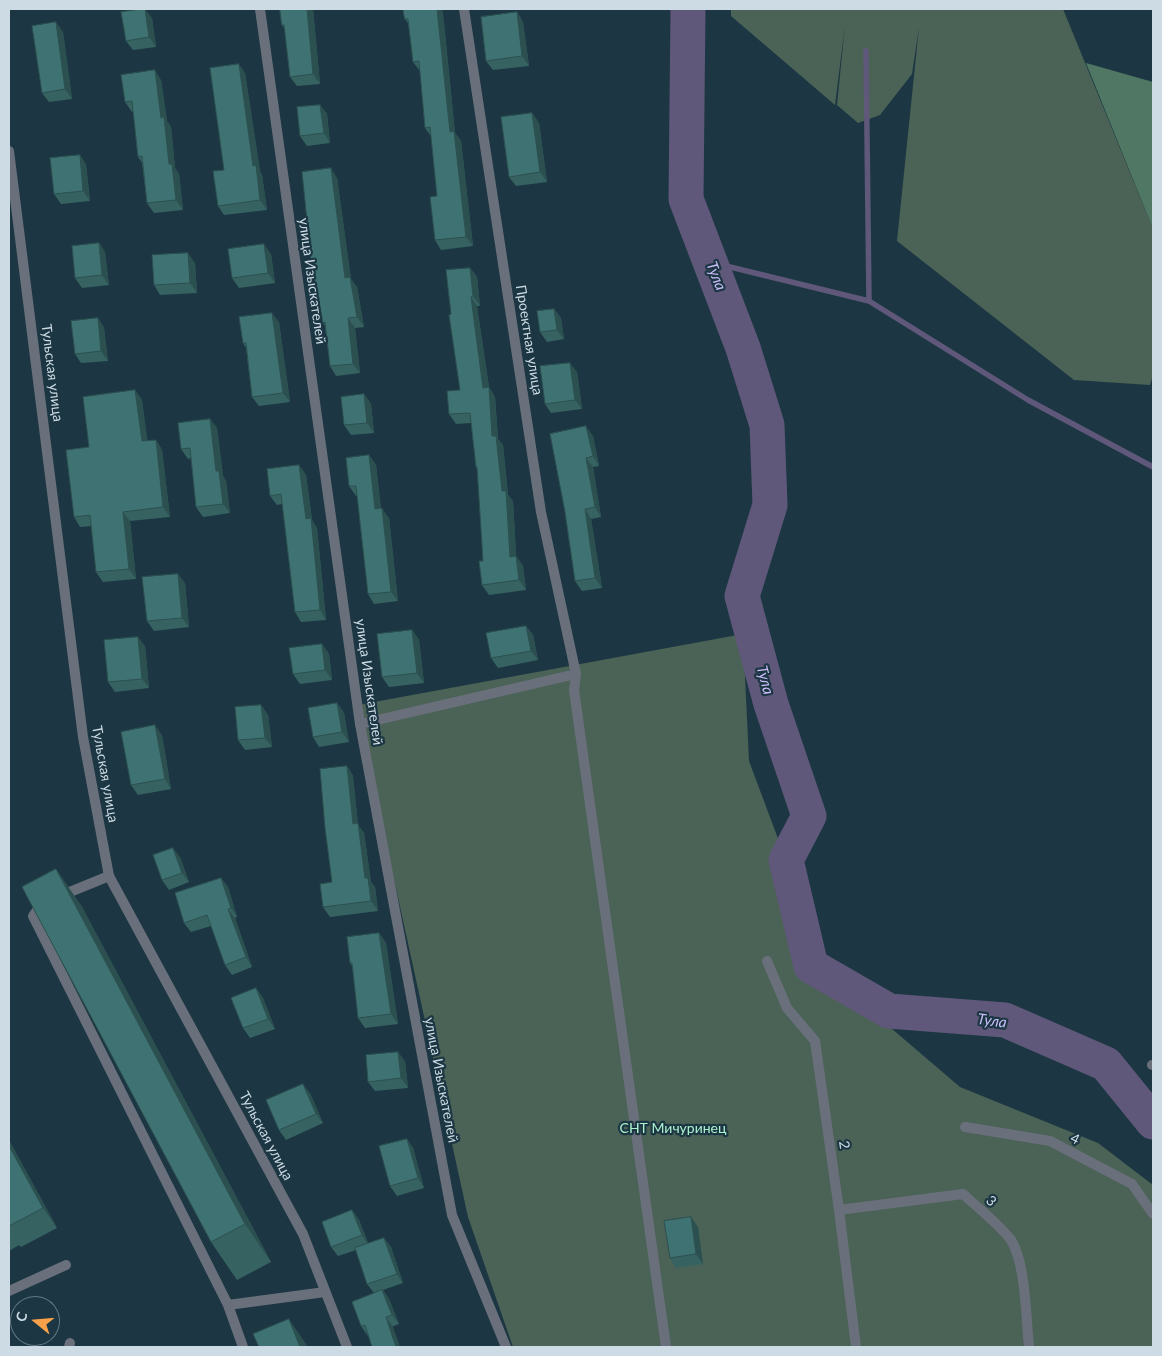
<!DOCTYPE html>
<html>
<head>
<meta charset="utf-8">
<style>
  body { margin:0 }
  #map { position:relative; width:1162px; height:1356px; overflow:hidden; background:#1c3743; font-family:Lato,sans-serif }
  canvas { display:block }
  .frame { position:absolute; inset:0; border:10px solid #cddce4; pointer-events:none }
  .north { position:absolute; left:10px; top:1296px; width:50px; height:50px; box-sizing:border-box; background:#1c3743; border:1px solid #637983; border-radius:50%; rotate:287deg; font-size:14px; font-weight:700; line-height:20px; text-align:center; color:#cddce4 }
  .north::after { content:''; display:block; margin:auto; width:18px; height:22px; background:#f8a14a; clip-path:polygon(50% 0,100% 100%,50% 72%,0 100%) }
</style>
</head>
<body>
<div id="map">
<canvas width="1162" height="1356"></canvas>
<div class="frame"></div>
<div class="north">С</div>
</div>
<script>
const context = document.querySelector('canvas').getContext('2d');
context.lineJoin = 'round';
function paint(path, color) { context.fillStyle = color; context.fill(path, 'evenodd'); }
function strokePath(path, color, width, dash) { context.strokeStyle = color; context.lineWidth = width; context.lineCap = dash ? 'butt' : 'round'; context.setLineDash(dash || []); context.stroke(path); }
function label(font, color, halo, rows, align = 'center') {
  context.font = font + ' Lato,sans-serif'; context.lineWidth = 4.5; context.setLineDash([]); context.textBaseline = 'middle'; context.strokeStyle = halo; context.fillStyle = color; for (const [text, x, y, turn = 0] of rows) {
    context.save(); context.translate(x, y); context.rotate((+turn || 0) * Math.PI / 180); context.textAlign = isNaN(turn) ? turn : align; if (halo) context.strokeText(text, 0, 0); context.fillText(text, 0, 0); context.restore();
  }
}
paint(new Path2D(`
  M731,9h332l90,220v146l-3,10 -76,-5 -177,-139 22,-214 -7,47 -32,41 -22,8 -21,-18 8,-80 -10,80 -104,-89z
  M743,634l6,127 80,214 131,112 138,56 55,42v162h-640l-45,-130 -108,-493 -2,-19z`), '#4b6256');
paint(new Path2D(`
  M1086,63l67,19v147z`), '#4f7763');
strokePath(new Path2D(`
  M866,51l3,250
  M686,199l32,65 151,37 159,99 125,67`), '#60587a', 5.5);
strokePath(new Path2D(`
  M688,9l-2,190 57,149 24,77 3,80 -28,91 29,108 38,112 -23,44 25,106 78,45 116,9 101,44 47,58`), '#60587a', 35);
strokePath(new Path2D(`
  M360,724l216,-50 -2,16 92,657
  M60,896l49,-20
  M42,903l-9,13 195,389 15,42
  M767,961l20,47 28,33 24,169 17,137
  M965,1127l85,14 82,43 21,30
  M839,1210l124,-16c13,12 38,32 48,46 15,24 15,79 18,107
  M9,1291l57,-26
  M228,1305l97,-13`), '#6a707b', 10);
strokePath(new Path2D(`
  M260,9l100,715 92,491 54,132
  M464,9l77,503 35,162
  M9,151l74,586 26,139 194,358 44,113
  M1152,1065h1
  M69,1347l1,-4`), '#6a707b', 10);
paint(new Path2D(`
  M280,9h33l7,75 -23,2 -7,-9 -5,-48 -3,-4z
  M403,9h39l2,14 11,110 6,8 12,105 -32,4 -6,-10 2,-44 -6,-60 -6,-8 -5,-57 -7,-9 -5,-39 -3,-4z
  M517,12l6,10 6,44 -36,4 -7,-9z
  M152,18l4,29 -23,3 -7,-9z
  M63,32l9,67 -23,3 -7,-9z
  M245,73l15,98 2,4 5,35 -43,5 -6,-9 6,-36z
  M161,80l6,41 4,6 4,41 4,6 4,36 -29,3 -7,-10 -5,-40 -4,-6 -5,-46 -1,1 -7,-10z
  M320,105l7,9 3,29 -23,3 -7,-10z
  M532,113l7,10 8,59 -31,4 -7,-9z
  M86,164l4,37 -29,3 -7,-10z
  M337,178l14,101 6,8 7,40 -9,1 5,45 -24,3 -6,-10 -5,-40 -2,-3z
  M99,243l6,9 4,33 -27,3 -7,-10z
  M271,254l4,29 -36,5 -7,-10z
  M195,263l2,30 -37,2 -6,-10z
  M470,268l7,9 3,29h-3l12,81 6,10 3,42 5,6 5,50 5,6 3,55 7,10 3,24 -37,5 -7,-10 1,-24 -5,-92 -2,-2 -5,-44 -15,1 -7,-10 11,-24 -9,-76z
  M554,309l7,9 3,21 -17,3 -7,-10z
  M98,318l6,10 4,33 -27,2 -6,-9z
  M279,322l11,80 -31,4 -7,-9 -6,-49 -3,-5z
  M577,372l5,37 -31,4 -6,-9z
  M135,390l7,10 5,41 9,-1 6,10 8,67 -40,4 6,58 -33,3 -7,-10 -5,-46 -11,1 -6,-10 15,-70z
  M364,394l7,10 3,29 -23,2 -7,-10z
  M210,419l7,9 6,48 3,5 4,32 -27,4 -7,-10 -5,-49 -3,1 -7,-10z
  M593,436l6,30 -6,1 8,50 -10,2 11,69 -20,3 -7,-10 -10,-69z
  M369,455l7,10 5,44 8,9 9,83 -24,3 -6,-10 -11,-98h-1l-7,-10z
  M299,465l7,10 6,45 5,8 9,92 -25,2 -6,-10 -13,-108 -5,1 -7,-9z
  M185,583l4,44 -35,4 -7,-10z
  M526,626l7,9 5,25 -40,8 -7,-10z
  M412,630l7,10 5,43 -35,4 -7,-10z
  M322,644l7,10 3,26 -32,4 -7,-10z
  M145,646l4,42 -34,4 -7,-10z
  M337,703l7,10 5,29 -30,5 -6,-10z
  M261,705l7,10 4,32 -27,3 -7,-10z
  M162,735l9,54 -33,6 -7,-10z
  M347,766l6,10 5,49 6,8 7,49 4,5 3,24 -48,6 -7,-10 9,-25z
  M180,857l9,25 -20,8 -7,-10z
  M56,869l26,38 189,355 -34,18 -26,-38z
  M221,878l7,9 9,30 -2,1 17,49 -20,8 -7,-10 -14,-39 -20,6 -7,-9z
  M379,933l7,10 12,81 -33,4 -7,-10 -5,-50 -3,-5z
  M256,988l7,10 12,31 -25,9 -7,-10z
  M405,1061l3,27 -33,3 -7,-9z
  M310,1093l13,30 -37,17 -7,-10z
  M407,1139l6,9 11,40 -27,8 -7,-10z
  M9,1140l48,88 -36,19 -2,-2 -10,6z
  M352,1210l7,10 9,23 16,-5 7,9 12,36 -20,7 6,9 10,25 -31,12 -7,-10 13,-33 -7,-9 -11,-34 -18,6 -7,-9z
  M691,1217l7,10 5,37 -27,4 -6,-10z`), '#366262');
paint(new Path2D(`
  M145,9l7,9 4,29 -7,-10z
  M307,9h6l7,75 -7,-10z
  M437,9h5l2,14 11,110 6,8 12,105 -7,-9 -16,-105z
  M517,12l6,10 6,44 -7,-10z
  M56,22l7,10 9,67 -7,-10z
  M239,64l6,9 15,98 2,4 5,35 -7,-10 -7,-34z
  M155,70l6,10 6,41 4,6 4,41 4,6 4,36 -7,-10 -7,-36 -8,-46z
  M320,105l7,9 3,29 -6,-10z
  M532,113l7,10 8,59 -7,-10z
  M80,155l6,9 4,37 -7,-10z
  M331,168l6,10 14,101 6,8 7,40 -7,-10 -12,-39z
  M99,243l6,9 4,33 -7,-10z
  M264,244l7,10 4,29 -7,-10z
  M188,253l7,10 2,30 -7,-10z
  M470,268l7,9 3,29 -7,-10z
  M471,297l6,9 12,81 6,10 3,42 5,6 5,50 5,6 4,66 -7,-10 -8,-66 -19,-103z
  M554,309l7,9 3,21 -7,-9z
  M272,313l7,9 11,80 -7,-9z
  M98,318l6,10 4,33 -7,-10z
  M348,318l7,10 5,45 -7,-9z
  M570,363l7,9 5,37 -7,-9z
  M135,390l7,10 7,51 -7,-10z
  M364,394l7,10 3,29 -7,-10z
  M210,419l7,9 6,48 3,5 4,32 -7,-9 -7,-33z
  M586,426l7,10 6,30 -6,-10z
  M156,440l6,10 8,67 -7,-10z
  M369,455l7,10 6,54 -7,-10z
  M586,458l7,9 8,50 -6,-10z
  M299,465l7,10 6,45 5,8 9,92 -6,-10 -14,-91z
  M382,508l7,10 9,83 -7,-9z
  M585,509l6,10 11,69 -7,-10z
  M123,512l7,9 6,58 -7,-10z
  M516,556l7,10 3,24 -7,-10z
  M178,574l7,9 4,44 -7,-9z
  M526,626l7,9 5,25 -7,-9z
  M412,630l7,10 5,43 -7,-10z
  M138,637l7,9 4,42 -7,-9z
  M322,644l7,10 3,26 -7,-10z
  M337,703l7,10 5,29 -7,-10z
  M261,705l7,10 4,32 -7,-9z
  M155,725l7,10 9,54 -6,-10z
  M347,766l6,10 5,49 6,8 7,49 4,5 3,24 -7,-10 -6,-23 -12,-54z
  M173,848l7,9 9,25 -7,-9z
  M56,869l26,38 189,355 -26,-38z
  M221,878l7,9 9,30 -6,-9z
  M228,909l7,9 17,49 -6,-10z
  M379,933l7,10 12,81 -7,-10z
  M256,988l7,10 12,31 -7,-10z
  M398,1052l7,9 3,27 -7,-10z
  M303,1084l7,9 13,30 -7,-9z
  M407,1139l6,9 11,40 -6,-10z
  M9,1140l48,88 -14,-20 -34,-62z
  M352,1210l7,10 9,25 -6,-10z
  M691,1217l7,10 5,37 -7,-10z
  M384,1238l7,9 12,36 -6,-9z
  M382,1290l7,9 10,25 -7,-9z
  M386,1317l7,10 7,20h-4z
  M289,1319l19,28h-8z`), '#2c5050');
const building = new Path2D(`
  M141,9h4l4,28 -23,4 -5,-29z
  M280,9h27l6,65 -23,3 -6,-52h-2z
  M403,9h34l13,123 4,-1 12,106 -31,3 -5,-43 7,-1 -7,-69 -5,1 -6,-67 -6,1 -5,-43h-3z
  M517,12l5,44 -36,5 -5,-44z
  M56,22l9,67 -23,4 -10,-67z
  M239,64l14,102 3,-1 4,35 -42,6 -5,-35 11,-1 -14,-102z
  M155,70l6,48 3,-1 5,47h3l4,36 -29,3 -5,-47 -4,1 -6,-56 -7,1 -4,-27z
  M320,105l4,28 -24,3 -3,-29z
  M532,113l8,59 -31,5 -8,-60z
  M80,155l3,36 -29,3 -4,-36z
  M331,168l14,110 5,-1 7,40 -9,1 5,46 -23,2 -5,-44 -2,1 -12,-63 -9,-88z
  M99,243l3,32 -27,3 -3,-32z
  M264,244l4,29 -36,5 -4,-29z
  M188,253l2,30 -36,2 -2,-30z
  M470,268l3,28 -2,1 12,91 6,-1 3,49h4l6,55h4l4,66 6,-1 3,24 -37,5 -3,-24h4l-6,-94h-1l-6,-54 -21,1 -2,-23 13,-1 -11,-75 2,-1 -5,-44z
  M554,309l3,21 -17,2 -3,-21z
  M272,313l11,80 -31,4 -6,-54h-3l-4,-26z
  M98,318l3,33 -26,3 -4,-33z
  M570,363l5,37 -30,4 -5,-38z
  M135,390l7,51 14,-1 7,67 -40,5 6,57 -33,3 -6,-57 -16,2 -8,-67 23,-3 -6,-50z
  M364,394l3,29 -23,2 -3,-28z
  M210,419l6,52h3l4,33 -27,3 -6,-59 -9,1 -3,-26z
  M586,426l7,30 -7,2 9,49 -10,2 10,69 -20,3 -10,-69 -15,-78z
  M369,455l6,54 7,-1 9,84 -23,2 -12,-108h-7l-3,-28z
  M299,465l7,54 5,-1 9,92 -25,2 -14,-118 -11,2 -3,-27z
  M178,574l4,44 -35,3 -5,-44z
  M526,626l5,25 -40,7 -5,-25z
  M412,630l5,43 -35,4 -5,-43z
  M138,637l4,42 -34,3 -4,-42z
  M322,644l3,26 -32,4 -4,-26z
  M337,703l5,29 -29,5 -5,-29z
  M261,705l4,33 -27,2 -3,-33z
  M155,725l10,54 -34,6 -10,-53z
  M347,766l6,58 5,-1 7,55h3l3,23 -48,6 -3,-23 12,-2 -7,-54 -5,-59z
  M173,848l9,25 -20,7 -9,-25z
  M56,869l189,355 -34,18 -189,-355z
  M221,878l10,30 -3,1 18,48 -21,8 -18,-50 -23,8 -9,-30z
  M379,933l12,81 -33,4 -6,-55h-2l-3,-26z
  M256,988l12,31 -25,9 -12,-30z
  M398,1052l3,26 -33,4 -2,-27z
  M303,1084l13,30 -37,16 -13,-30z
  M407,1139l11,39 -28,8 -11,-40z
  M9,1146l34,62 -34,18z
  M352,1210l10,25 -31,12 -9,-25z
  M691,1217l5,37 -26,4 -6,-37z
  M384,1238l13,36 -30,10 -12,-36z
  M382,1290l10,25 -6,2 10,30h-24l-7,-22 -4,1 -9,-24z
  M289,1319l11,28h-41l-6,-13z`);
paint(building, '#3f7272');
strokePath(building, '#2c5050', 1);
label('14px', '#cddce4', '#1c3743', [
  ["улица Изыскателей",312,281,82],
  ["Проектная улица",529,340,81],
  ["Тульская улица",52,373,83],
  ["улица Изыскателей",369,682,82],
  ["Тульская улица",105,774,80],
  ["улица Изыскателей",441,1080,79],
  ["Тульская улица",266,1136,62],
  ["4",1075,1139,27],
  ["2",844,1145,82],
  ["3",991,1201,42]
]);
label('14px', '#adf2cf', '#1c3743', [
  ["СНТ Мичуринец",673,1128]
]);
label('italic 15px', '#cbbdf9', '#1c3743', [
  ["Тула",716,276,69],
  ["Тула",765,680,75],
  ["Тула",992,1021,8]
]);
</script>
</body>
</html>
